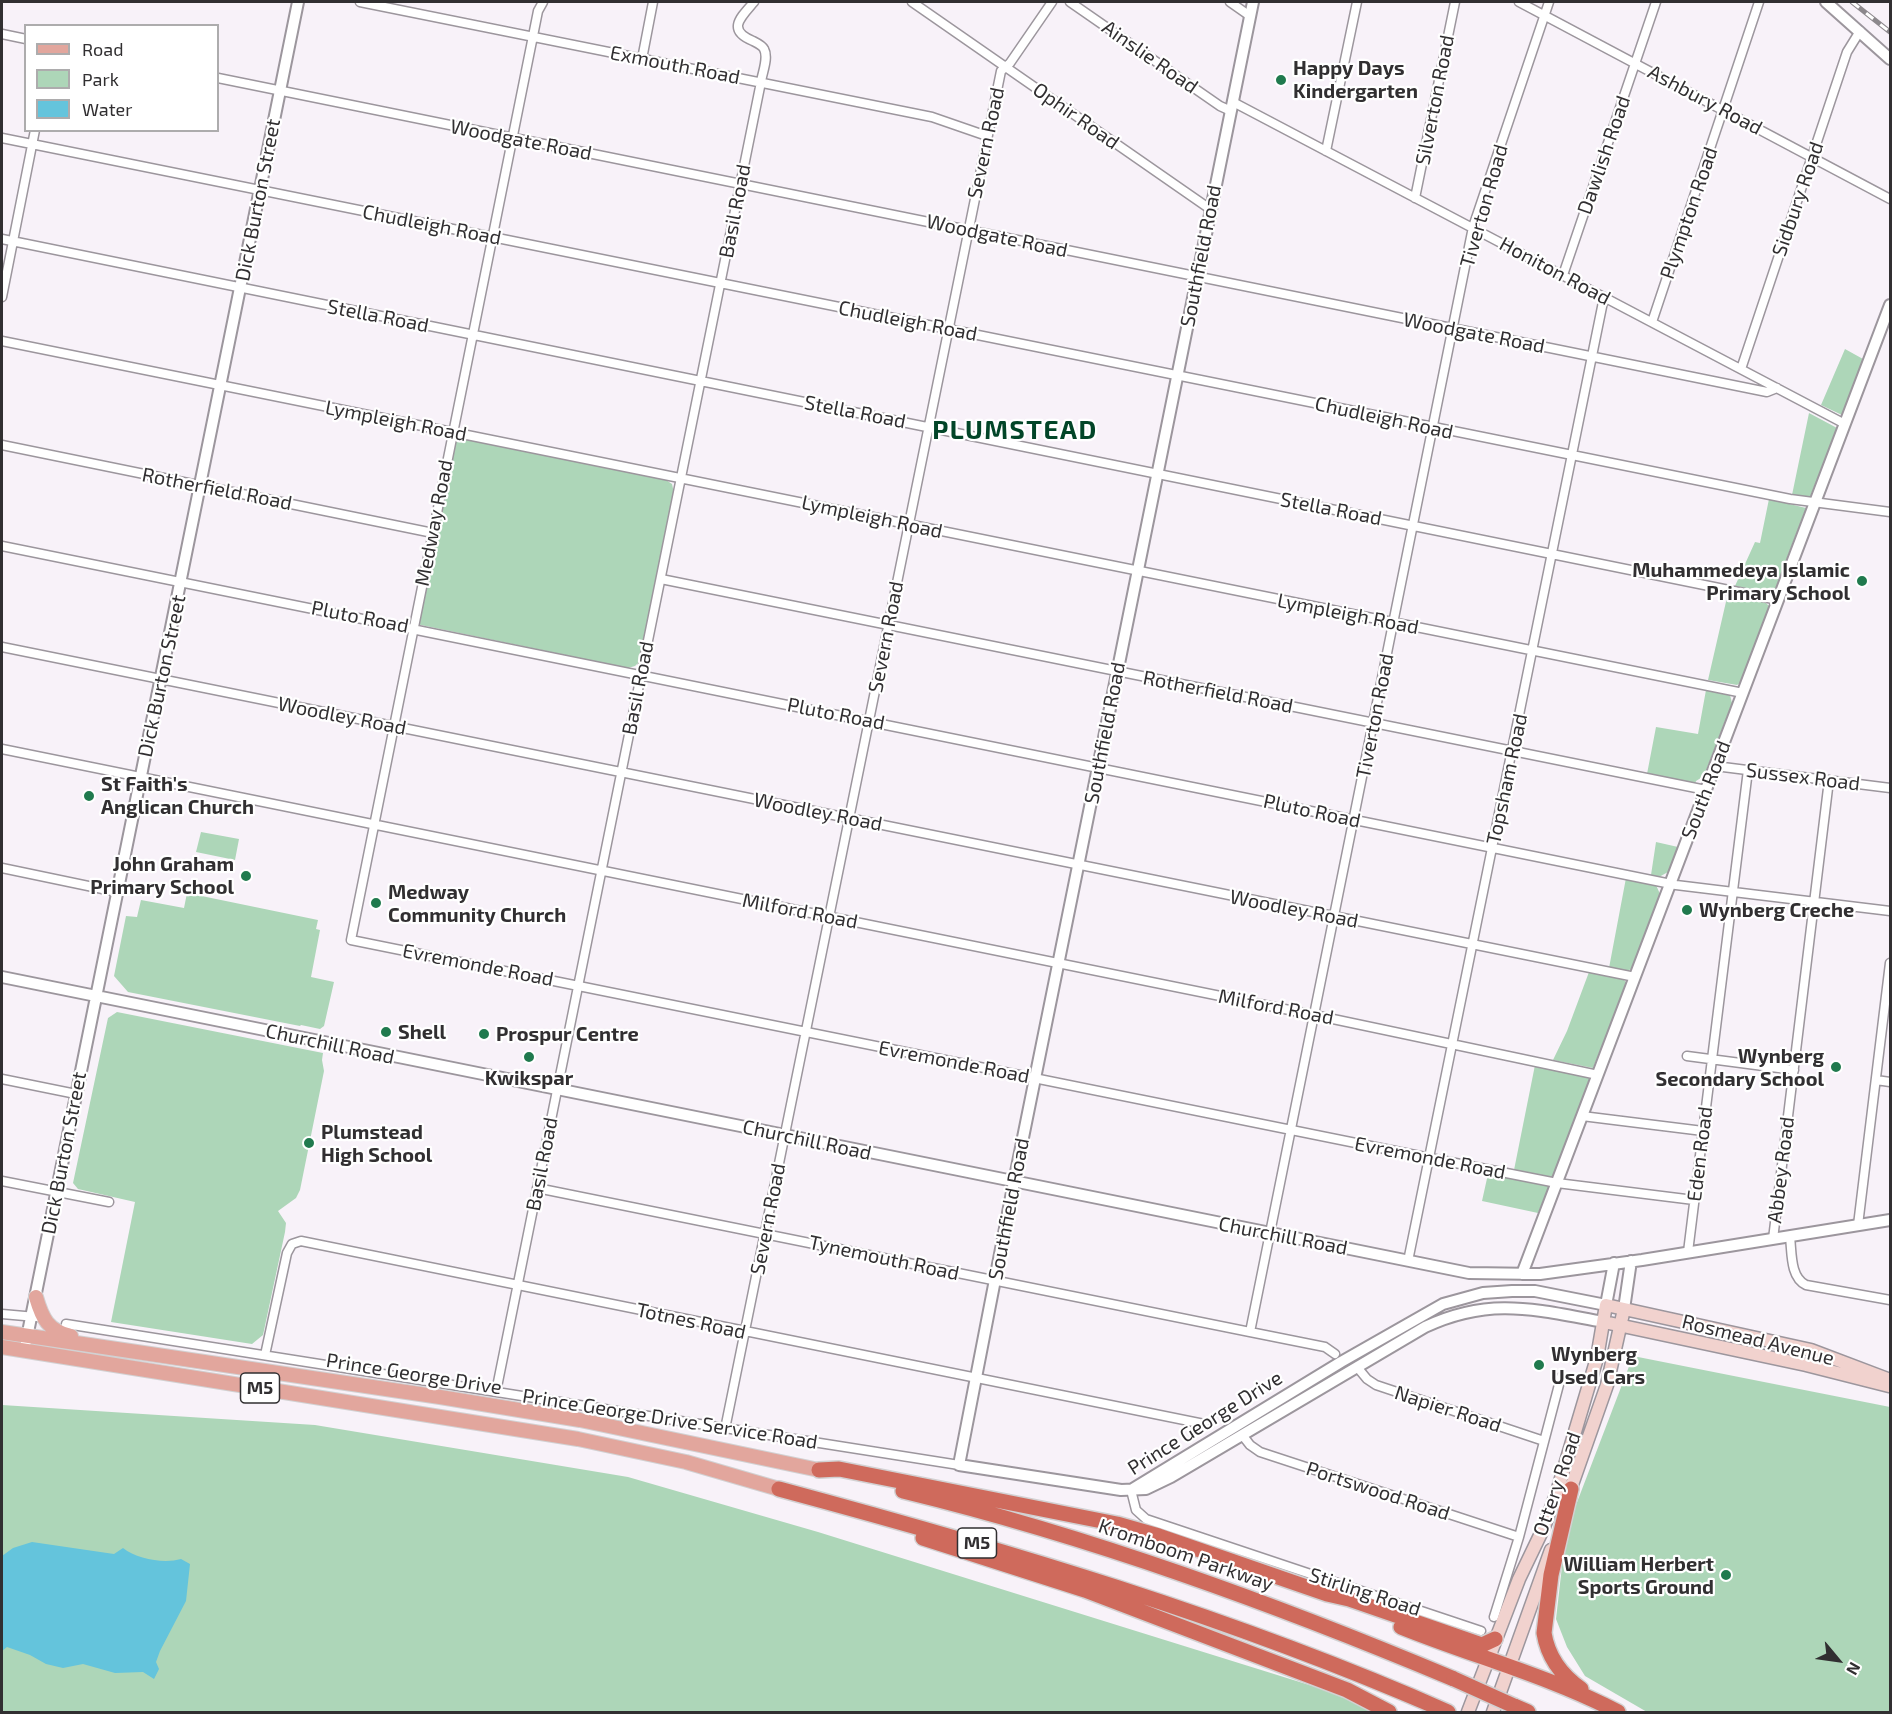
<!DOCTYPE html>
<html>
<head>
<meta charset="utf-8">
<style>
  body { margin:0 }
  #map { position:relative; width:1892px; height:1714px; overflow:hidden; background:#f8f2f9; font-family:"Exo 2",sans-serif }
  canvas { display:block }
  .frame { position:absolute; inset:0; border:3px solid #312f31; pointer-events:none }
  .legend { position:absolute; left:24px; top:24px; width:195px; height:108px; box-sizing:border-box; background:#fff; border:2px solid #adacad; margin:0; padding:8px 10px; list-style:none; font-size:18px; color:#312f31 }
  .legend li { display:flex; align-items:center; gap:12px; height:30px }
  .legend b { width:30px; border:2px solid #adacad }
  .north { position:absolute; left:1808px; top:1630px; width:60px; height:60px; -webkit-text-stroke:4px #fff; paint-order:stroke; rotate:119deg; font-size:16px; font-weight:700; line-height:24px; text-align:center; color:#312f31 }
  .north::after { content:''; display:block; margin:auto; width:21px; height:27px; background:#312f31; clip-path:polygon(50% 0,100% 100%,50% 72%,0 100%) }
</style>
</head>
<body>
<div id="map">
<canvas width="1892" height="1714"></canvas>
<div class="frame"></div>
<ul class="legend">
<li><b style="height:8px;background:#e2a69d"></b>Road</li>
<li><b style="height:16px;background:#add6b8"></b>Park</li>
<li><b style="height:16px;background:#64c4dc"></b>Water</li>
</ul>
<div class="north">N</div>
</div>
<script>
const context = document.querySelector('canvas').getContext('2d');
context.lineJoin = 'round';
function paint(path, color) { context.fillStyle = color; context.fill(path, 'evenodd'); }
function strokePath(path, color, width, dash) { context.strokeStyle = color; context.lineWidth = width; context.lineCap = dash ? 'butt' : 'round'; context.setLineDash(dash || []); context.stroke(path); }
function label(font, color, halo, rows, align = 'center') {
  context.font = font + ' "Exo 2",sans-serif'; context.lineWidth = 4.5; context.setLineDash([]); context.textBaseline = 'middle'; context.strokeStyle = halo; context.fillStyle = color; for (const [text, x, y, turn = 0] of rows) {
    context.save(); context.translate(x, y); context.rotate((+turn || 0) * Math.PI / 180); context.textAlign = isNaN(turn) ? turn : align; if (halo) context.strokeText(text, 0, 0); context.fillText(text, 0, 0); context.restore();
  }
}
paint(new Path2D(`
  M1845,349l18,10 -21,56 -21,-10z
  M1809,413l28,15 -27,69 -18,-2z
  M454,437l212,43 6,4 2,9 -34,168 -5,5 -7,2 -212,-44z
  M1769,499l37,9 -32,84 -3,1 -36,-7 20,-44 5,1z
  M1728,593l36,8 5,5 -29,77 -3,2 -29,-5z
  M1706,690l24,5 2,8 -28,73 -8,5 -1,3 -48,-10 9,-47 42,7z
  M201,832l38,7 -4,21 -39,-8z
  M1656,842l22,5 -10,25 -9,5 -8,-2z
  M1626,878l30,7 4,9 -28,74 -4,3 -19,-3z
  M187,893l131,27 -2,9 4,1 -9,47 23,5 -10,44 -4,3 -19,-4 -1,1 -172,-34 -14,-16 12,-60 11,1 4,-17 43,8z
  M1589,972l34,7 4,4 -34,85 -40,-8 14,-29z
  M117,1012l206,41 -1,7 2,11 -24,119 -4,8 -18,13 8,12 -1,9 -22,103 -11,9 -141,-22 24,-120 -57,-13 -5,-6 35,-165z
  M1535,1065l55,12 -38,101 -38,-8z
  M1488,1174l61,12 -11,27 -56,-12z
  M1633,1356l257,51v305h-243l-62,-36 -18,-29 -11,-28 10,-88z
  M2,1405l313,20 313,52 190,55 501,156 39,15 13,9h-1369z`), '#add6b8');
paint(new Path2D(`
  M32,1542l82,12 9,-6c14,11 41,16 58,11l9,5 -4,37 -26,50 -4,11 3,7 -5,10 -11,-7 -28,1 -32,-9 -20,4 -17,-4 -16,-9 -23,-8 -5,4v-95l11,-8z`), '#64c4dc');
const minor = new Path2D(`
  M360,2l572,115 55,19
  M543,2l-5,9 -5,25 -182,904 1079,218 127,25 137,17
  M912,2l298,207
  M1070,2l150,104 11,5
  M1230,2l20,14
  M1519,2l371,197
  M2,34l24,5
  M642,59l11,-57
  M218,78l1549,314 10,-4
  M1233,102l612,322
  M2,138l1788,361 100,13
  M1326,151l31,-149
  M1415,198l40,-196
  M2,239l1776,361
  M1563,275l93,-273
  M2,297l33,-167
  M1652,322l107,-320
  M2,341l1741,352
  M1741,369l106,-317 13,-21
  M2,445l431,88
  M2,546l1674,339 214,26
  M661,579l1045,211
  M2,647l1633,330
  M2,749l1312,266 284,60
  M1715,766l175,22
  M2,868l115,24
  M1687,1056l107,14
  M2,1079l74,15
  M1876,1080l14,2
  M1582,1116l121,15
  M2,1181l107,21
  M537,1188l713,144 75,15 10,7
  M1858,1225l32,-262
  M1790,1237c2,16 0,40 16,48l84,15
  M1773,1239l56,-459
  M1688,1252l60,-482
  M1408,1261l196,-964
  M2,1314l34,3
  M66,1324l893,141
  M1250,1332l223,-1105 76,-225
  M265,1355l22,-102 5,-9 9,-3 903,183
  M1357,1367l10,12 9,6 168,56
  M496,1392l265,-1310c1,-9 8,-24 3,-33 -2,-4 -7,-6 -11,-8 -27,-11 -12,-24 1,-39
  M725,1429l276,-1358 9,-8 42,-61
  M1243,1436l7,9 10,7 259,85
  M1131,1490l5,20 10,9 335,112
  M1494,1617l25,-80 42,-160`);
const tertiary = new Path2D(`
  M1253,2l-239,1180 -55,283 162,25 25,-1 25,-12 254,-150c66,-31 111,-17 179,-5
  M1826,2l64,57
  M2,977l1467,296 71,1 102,-14 248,-40
  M1522,1274l368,-969
  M1624,1309l7,-48
  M26,1342l272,-1340
  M1131,1490l210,-128 102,-58 40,-11 29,-2h23l71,14 8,-42`);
const secondary = new Path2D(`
  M1604,1322l202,43 83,21
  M1568,1496l39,-111 17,-76
  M1468,1712l51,-133 25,-52 13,-35 40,-134 9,-53 205,45 79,30
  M1493,1712l58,-162`);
const primary = new Path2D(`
  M36,1297c6,21 12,34 35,39
  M2,1332l438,65 140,23 239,50
  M2,1347l576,92 108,23 93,27`);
const motorway = new Path2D(`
  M819,1470l20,-1 278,55 42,12 168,58 22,5 133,46 13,-6
  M779,1489c227,61 453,128 669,223
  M1571,1489l-20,86 -7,58c4,25 17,42 37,56
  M903,1491c189,46 372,113 551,188
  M923,1538l162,52 262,100 42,22
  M1401,1627c72,29 148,49 217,85
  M1514,1706l14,6`);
strokePath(minor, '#9c969d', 11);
strokePath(tertiary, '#9c969d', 14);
strokePath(secondary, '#9c969d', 15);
strokePath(primary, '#d2d1d2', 16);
strokePath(motorway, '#d2d1d2', 18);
strokePath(minor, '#fff', 8);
strokePath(tertiary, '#fff', 10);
strokePath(secondary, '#f1d2ce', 12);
strokePath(primary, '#e2a69d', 14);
strokePath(motorway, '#cf6a5c', 15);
const rail = new Path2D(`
  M1852,2l38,30`);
strokePath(rail, '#8c888c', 5);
strokePath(rail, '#fff', 3, [9]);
const motorwayBridge = new Path2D(`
  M1454,1679l60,27`);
strokePath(motorwayBridge, '#d2d1d2', 18, []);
strokePath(motorwayBridge, '#cf6a5c', 15);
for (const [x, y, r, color] of [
  [1281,80,6,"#207a4e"],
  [1862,581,6,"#207a4e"],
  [89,796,6,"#207a4e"],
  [246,876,6,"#207a4e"],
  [376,903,6,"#207a4e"],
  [1687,910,6,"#207a4e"],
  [386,1032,6,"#207a4e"],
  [484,1034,6,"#207a4e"],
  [529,1057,6,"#207a4e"],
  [1836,1067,6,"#207a4e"],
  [309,1143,6,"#207a4e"],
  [1539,1365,6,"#207a4e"],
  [1726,1575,6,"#207a4e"]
]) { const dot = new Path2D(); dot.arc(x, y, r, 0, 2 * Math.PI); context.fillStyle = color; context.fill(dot); strokePath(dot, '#fff', 2); }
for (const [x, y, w] of [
  [260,1388,39],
  [977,1543,39]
]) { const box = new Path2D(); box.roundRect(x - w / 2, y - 15, w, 30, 4.5); context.fillStyle = '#fff'; context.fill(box); strokePath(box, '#312f31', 1.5); }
label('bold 18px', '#312f31', null, [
  ["M5",260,1388],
  ["M5",977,1543]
]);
label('20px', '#312f31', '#fff', [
  ["Ainslie Road",1150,57,35],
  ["Exmouth Road",675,65,11],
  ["Silverton Road",1435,100,-79],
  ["Ashbury Road",1705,100,28],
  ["Ophir Road",1076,116,35],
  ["Woodgate Road",521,140,11],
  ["Severn Road",986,143,-78],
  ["Dawlish Road",1604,155,-71],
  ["Sidbury Road",1798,199,-71],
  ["Dick Burton Street",258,200,-79],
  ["Tiverton Road",1484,206,-74],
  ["Basil Road",735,211,-79],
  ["Plympton Road",1689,213,-71],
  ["Chudleigh Road",432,225,11],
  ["Woodgate Road",997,236,12],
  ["Southfield Road",1201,256,-79],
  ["Honiton Road",1555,271,28],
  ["Stella Road",378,316,11],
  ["Chudleigh Road",908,321,11],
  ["Woodgate Road",1474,333,11],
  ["Stella Road",855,412,11],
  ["Chudleigh Road",1384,418,12],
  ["Lympleigh Road",396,421,11],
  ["Rotherfield Road",217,489,11],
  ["Stella Road",1331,509,11],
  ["Lympleigh Road",872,517,12],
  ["Medway Road",434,523,-79],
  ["Lympleigh Road",1348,614,11],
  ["Pluto Road",360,617,11],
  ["Severn Road",886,637,-79],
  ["Dick Burton Street",162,676,-78],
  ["Basil Road",638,688,-79],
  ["Rotherfield Road",1218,692,11],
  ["Pluto Road",836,714,11],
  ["Woodley Road",342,716,11],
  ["Tiverton Road",1375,716,-79],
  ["Southfield Road",1105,733,-79],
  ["Sussex Road",1803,777,7],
  ["Topsham Road",1507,779,-78],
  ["South Road",1706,790,-69],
  ["Pluto Road",1312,811,12],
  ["Woodley Road",818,812,11],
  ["Woodley Road",1294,909,11],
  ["Milford Road",800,911,11],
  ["Evremonde Road",478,965,11],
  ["Milford Road",1276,1007,11],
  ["Churchill Road",330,1044,12],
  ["Evremonde Road",954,1062,11],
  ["Churchill Road",807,1140,12],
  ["Dick Burton Street",64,1153,-79],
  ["Eden Road",1700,1154,-83],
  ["Evremonde Road",1430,1158,11],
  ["Basil Road",542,1164,-79],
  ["Abbey Road",1781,1170,-83],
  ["Southfield Road",1009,1209,-79],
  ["Severn Road",768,1219,-79],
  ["Churchill Road",1283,1236,11],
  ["Tynemouth Road",884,1258,12],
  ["Totnes Road",691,1321,12],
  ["Rosmead Avenue",1758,1340,14],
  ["Prince George Drive",414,1374,9],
  ["Napier Road",1448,1409,18],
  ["Prince George Drive Service Road",670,1419,9],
  ["Prince George Drive",1205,1423,-32],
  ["Ottery Road",1557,1484,-71],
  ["Portswood Road",1378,1491,18],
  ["Kromboom Parkway",1186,1555,19],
  ["Stirling Road",1365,1592,18]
]);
label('bold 20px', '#312f31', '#fff', [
  ["Happy Days",1293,68],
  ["Kindergarten",1293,91],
  ["Muhammedeya Islamic",1850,570,"right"],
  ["Primary School",1850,593,"right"],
  ["St Faith's",101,784],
  ["Anglican Church",101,807],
  ["John Graham",234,864,"right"],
  ["Primary School",234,887,"right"],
  ["Medway",388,892],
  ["Community Church",388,915],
  ["Wynberg Creche",1699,910],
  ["Shell",398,1032],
  ["Prospur Centre",496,1034],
  ["Wynberg",1824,1056,"right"],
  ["Secondary School",1824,1079,"right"],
  ["Kwikspar",529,1078,"center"],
  ["Plumstead",321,1132],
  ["High School",321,1155],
  ["Wynberg",1551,1354],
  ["Used Cars",1551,1377],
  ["William Herbert",1714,1564,"right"],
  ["Sports Ground",1714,1587,"right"]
], 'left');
context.letterSpacing = '1.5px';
label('bold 26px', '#024528', '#fff', [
  ["PLUMSTEAD",1015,430]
]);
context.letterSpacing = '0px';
</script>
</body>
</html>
